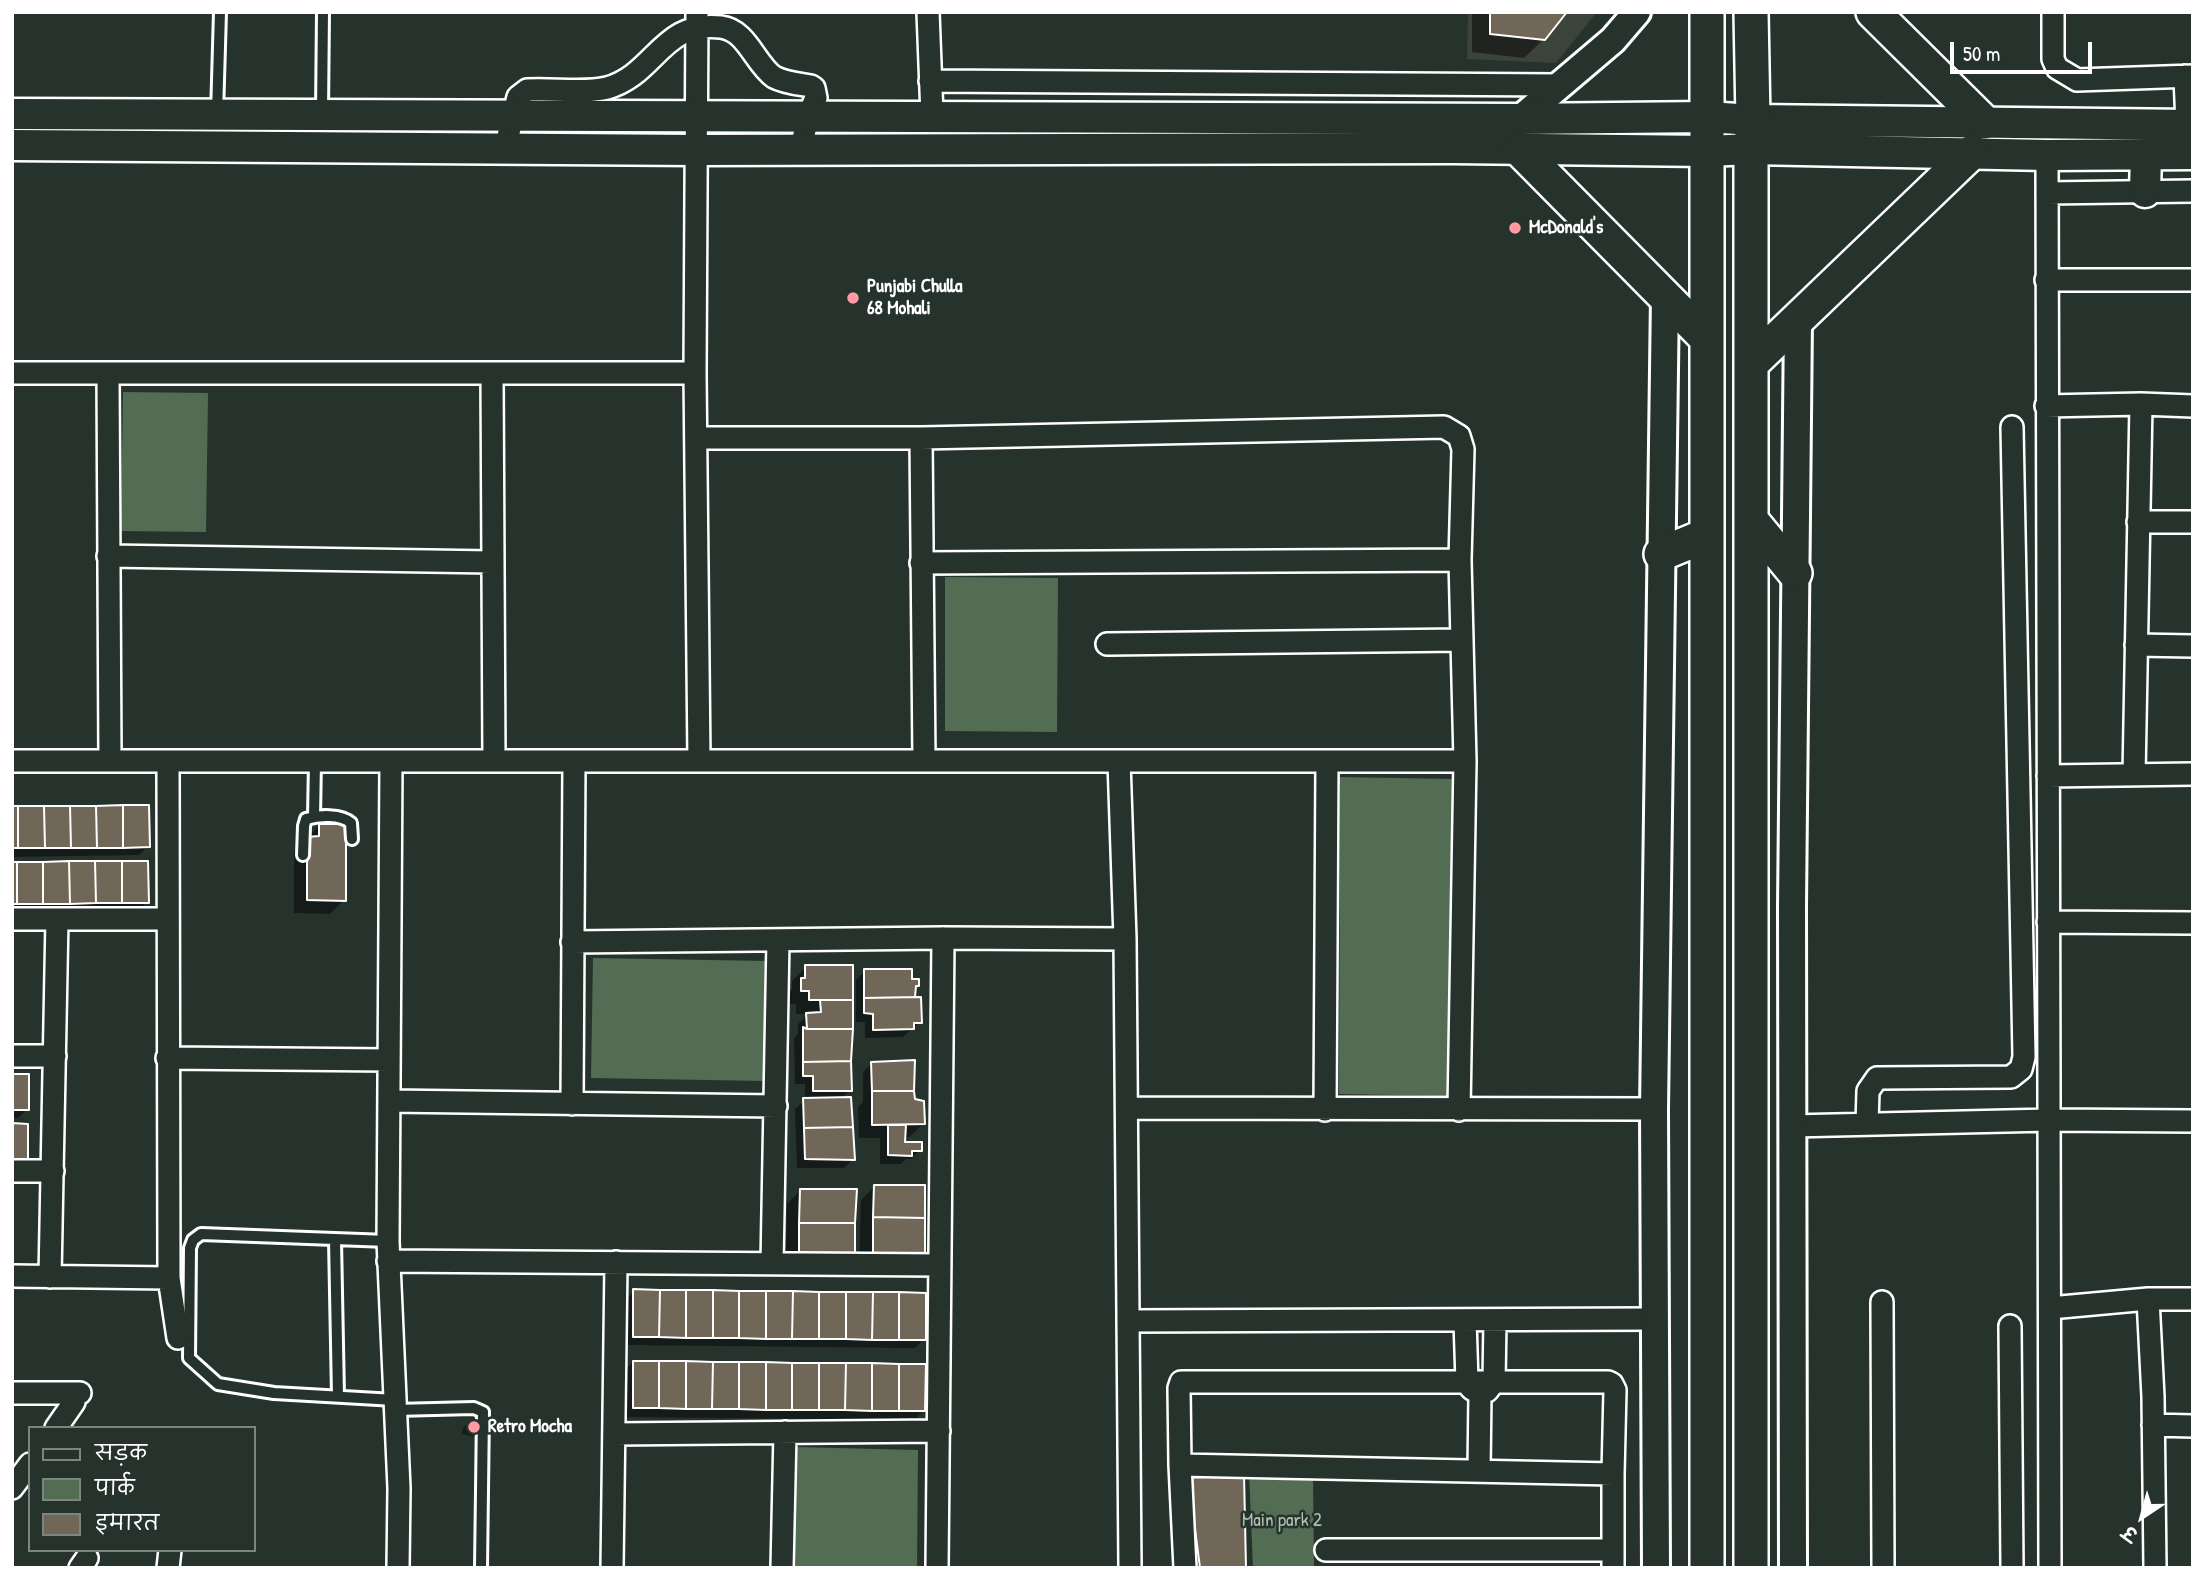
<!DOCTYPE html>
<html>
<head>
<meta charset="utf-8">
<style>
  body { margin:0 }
  #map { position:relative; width:2205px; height:1580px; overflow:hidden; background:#26332d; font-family:"Patrick Hand","Playpen Sans Deva",sans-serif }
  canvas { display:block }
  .frame { position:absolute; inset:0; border:14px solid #fff; pointer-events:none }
  .legend { position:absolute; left:28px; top:1426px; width:228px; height:126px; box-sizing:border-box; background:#26332d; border:2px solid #7d8581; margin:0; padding:9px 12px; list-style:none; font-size:21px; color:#fff }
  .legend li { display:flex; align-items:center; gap:14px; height:35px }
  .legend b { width:35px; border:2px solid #7d8581 }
  .north { position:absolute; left:2107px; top:1482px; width:70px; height:70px; -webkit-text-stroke:5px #26332d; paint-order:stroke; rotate:216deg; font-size:19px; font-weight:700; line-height:28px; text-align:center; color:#fff }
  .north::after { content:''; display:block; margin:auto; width:24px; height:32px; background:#fff; clip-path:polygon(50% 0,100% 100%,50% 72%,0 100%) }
  .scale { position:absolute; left:1950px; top:42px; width:142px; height:32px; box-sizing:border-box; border:4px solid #fff; border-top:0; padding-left:9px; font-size:21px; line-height:24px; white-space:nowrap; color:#fff; -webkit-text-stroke:5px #26332d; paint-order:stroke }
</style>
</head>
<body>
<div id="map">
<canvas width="2205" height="1580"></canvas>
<div class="frame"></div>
<ul class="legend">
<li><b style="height:9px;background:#26332d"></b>सड़क</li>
<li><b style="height:19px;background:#526d54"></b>पार्क</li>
<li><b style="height:19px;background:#706758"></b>इमारत</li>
</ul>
<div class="north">उ</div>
<div class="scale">50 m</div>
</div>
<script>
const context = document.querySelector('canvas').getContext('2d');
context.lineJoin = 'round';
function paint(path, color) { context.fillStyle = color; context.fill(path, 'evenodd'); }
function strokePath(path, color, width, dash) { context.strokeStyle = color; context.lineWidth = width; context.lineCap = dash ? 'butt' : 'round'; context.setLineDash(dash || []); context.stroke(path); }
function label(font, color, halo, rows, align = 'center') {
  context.font = font + ' "Patrick Hand",sans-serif'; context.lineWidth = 5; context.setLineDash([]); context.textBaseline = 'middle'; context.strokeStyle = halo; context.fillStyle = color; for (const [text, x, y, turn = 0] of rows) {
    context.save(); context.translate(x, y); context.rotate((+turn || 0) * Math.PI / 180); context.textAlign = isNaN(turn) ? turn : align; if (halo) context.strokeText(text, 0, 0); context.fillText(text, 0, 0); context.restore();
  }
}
paint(new Path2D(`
  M1468,12h129l-41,51 -89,-4z`), '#3c433a');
paint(new Path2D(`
  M123,392l85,1 -2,139 -85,-1z
  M945,577l113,1 -1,154 -112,-1z
  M1340,777l113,2 -2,317 -112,-2z
  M593,958l174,3 -2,120 -174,-3z
  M795,1447l123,3 -1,118h-123z
  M1249,1472l64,2 1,94h-61z`), '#526d54');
paint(new Path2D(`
  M1472,12h92l-20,27 -20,19 -52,-6z
  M12,808l136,38 -9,9 -127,2z
  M320,825l24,75 -14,14 -36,-1v-61z
  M12,864l135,38 -9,9 -126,1z
  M806,967h45l-1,123 -9,9 12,60 -9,9h-47l-2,-59 10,-9v-16h-10l-1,-46 4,-4v-10l10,-10h-12v-10h-8l-1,-10 5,-5v-8z
  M865,971l45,10 7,4 -3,4v10l6,23 -17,15 -38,1v-16h-9v-42z
  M872,1063l38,30 13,31 -14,13 -5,1v6l16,6 -9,9h-5l-5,5h-21v-26h-21l-1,-31 5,-5v-30z
  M12,1076l15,33 -9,9h-6z
  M875,1186l48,68 -64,13 2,-67z
  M801,1190l38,80h-53l1,-66z
  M634,1291l290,48 -9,9 -290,-3v-45z
  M633,1362l290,49 -9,9 -290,-3v-46z
  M467,1424l13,2v7l-4,4 -14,-3 1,-6z
  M1189,1476l55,92h-65l-9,-73z`), '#0007');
const building = new Path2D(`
  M1490,12h77l-22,28 -55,-6z
  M123,805h26l1,42 -27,1z
  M123,805v43h-26l-1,-42z
  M12,806h6v42h-6z
  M18,806h26l1,42h-27z
  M44,806h26l1,42h-26z
  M70,806h26l1,42h-26z
  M319,824h27v77l-39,-1v-63l12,-1z
  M69,861l1,43h-27v-42z
  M69,861h26l1,42 -26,1z
  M95,861h27v42h-26z
  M122,861h26l1,42h-27z
  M12,862h5v42h-5z
  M17,862h26v42h-26z
  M805,965h48v35h-44v-9h-8v-13h4z
  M864,969h48v10h7v7h-3l-1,11 -51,1z
  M921,997l1,26h-8v6l-41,1v-16l-9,-1v-15z
  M820,1000h33v29h-46l-1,-16 15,-1z
  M803,1027l4,2h46l-2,32 -48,1z
  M915,1060l-1,31h-42l-1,-29z
  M851,1061l1,30h-39v-15h-10v-14z
  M12,1074h17v36h-17z
  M872,1091h42l1,8 9,2 1,23 -53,1z
  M851,1097l2,30 -49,1 -1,-30z
  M12,1123l16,1v35h-16z
  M888,1125h18l-1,17h17v9h-10v5l-24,-1z
  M853,1127l2,33 -50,-1 -1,-31z
  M874,1185h51v33l-52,-1z
  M800,1189h57l-2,34h-56z
  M873,1217l52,1v37l-52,-1z
  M799,1223h56v33h-56z
  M633,1289l27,1 -1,47h-26z
  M660,1290h26v48l-27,-1z
  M686,1290h27v48h-27z
  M713,1290l26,1v47h-26z
  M739,1291h27v48l-27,-1z
  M766,1291h27l-1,48h-26z
  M793,1291l26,1v47h-27z
  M819,1292h27v47h-27z
  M846,1292h27l-1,48 -26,-1z
  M873,1292h26v48h-27z
  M899,1292l27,1v47h-27z
  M633,1361h26v47h-26z
  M659,1361h27v48l-27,-1z
  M686,1361l27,1 -1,47h-26z
  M713,1362h26v47h-27z
  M739,1362h27v48l-27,-1z
  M766,1362l26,1v47h-26z
  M792,1363h27v47h-27z
  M819,1363h27l-1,47h-26z
  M846,1363h26v48l-27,-1z
  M872,1363l27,1v47h-27z
  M899,1364h27l-1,47h-26z
  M1188,1474h56l2,94h-46z`);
paint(building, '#706758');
strokePath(building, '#fff', 2);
const service = new Path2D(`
  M322,112l1,-100
  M217,114l3,-102
  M314,817l1,-56
  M303,855l1,-29 2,-7c13,-4 35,-5 45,4l1,16
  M335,1240l3,156
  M388,1241l-187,-7 -8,6 -3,8 -1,110 29,26 56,9 121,7
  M395,1410l79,-2 9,4 -2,156`);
const minor = new Path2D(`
  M697,12l-2,361 4,388
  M928,12l4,104
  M2053,12v47l4,9 20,12 116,-4
  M2185,76l2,49
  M930,81l630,4
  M505,148l13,-51 9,-7c26,-2 55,4 80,-2 48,-13 55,-68 114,-61 26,3 34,37 53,50 11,6 25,7 37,9l3,2 2,10 -8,18 -7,33
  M2047,155l3,1413
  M2047,193l146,-2
  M2046,280h147
  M12,373h683
  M108,373l2,388
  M492,373l2,388
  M2046,406l95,-2
  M696,438h225l523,-11 15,9 4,13 -3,111 5,201 -6,349
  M921,438l3,323
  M2138,522h55
  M108,556l384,6
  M921,563l539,-3
  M1107,644l355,-4
  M2136,645l57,1
  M12,761h1453
  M168,761l1,517 9,60
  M391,761l-3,480 11,247 -1,80
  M1119,761l6,178 5,629
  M2134,775l7,-371 52,2
  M2048,776l145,-2
  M12,919h154
  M2048,922l145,1
  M572,942l371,-4 182,1
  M12,1056h43
  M167,1058l222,2
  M389,1101l387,5
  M572,1104l2,-343
  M1127,1108l527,1
  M1325,1110l2,-349
  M1867,1124l1,-33 9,-13 134,-1 10,-8 3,-12 -12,-630
  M1792,1126l257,-6 144,1
  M12,1171h41
  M388,1261l552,4
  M772,1264l6,-324
  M12,1276l157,2
  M50,1277l7,-358
  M1882,1302l1,266
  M2050,1308l98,-9
  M1465,1320l2,62c4,9 10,11 20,9l7,-9 1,-62
  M1128,1321l525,-2
  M2010,1326l2,242
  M12,1393h68
  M2153,1425l40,1
  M56,1428l18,-26
  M614,1434l325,-3
  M1180,1465l-1,-77 2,-6h427l4,2 3,6 -2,84
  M1479,1471l1,-78
  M12,1488l18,-24
  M1326,1550h287
  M80,1568l7,-10
  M168,1568l2,-18
  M612,1568l4,-306
  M782,1568l3,-136
  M937,1568l6,-630
  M1185,1568l-5,-103 433,9v94
  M2155,1568l-2,-171 -5,-98h45`);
const tertiary = new Path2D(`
  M1520,119l93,-79 24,-28
  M1656,1568l-2,-459 11,-813
  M1793,1568l-1,-663 6,-585`);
const secondary = new Path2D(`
  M12,114l1508,5 187,-2 46,3 440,5
  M12,145l684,5 756,-2 256,3 43,-2 296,6 146,-1
  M2145,192l1,-38`);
const primary = new Path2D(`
  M1873,12l111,110
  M1519,149l188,190
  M1751,364l221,-212
  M1752,521l43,52
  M1661,554l46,-19
  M1707,1568v-1556
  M1751,1568v-1419l2,-29 -2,-108`);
strokePath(service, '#fff', 16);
strokePath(minor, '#fff', 26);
strokePath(tertiary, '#fff', 32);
strokePath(secondary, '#fff', 35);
strokePath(primary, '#fff', 38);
strokePath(service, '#26332d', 10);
strokePath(minor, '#26332d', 21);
strokePath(tertiary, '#26332d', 26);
strokePath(secondary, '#26332d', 30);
strokePath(primary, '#26332d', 33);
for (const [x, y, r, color] of [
  [1515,228,7,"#ff9aa2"],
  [853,298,7,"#ff9aa2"],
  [474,1427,7,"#ff9aa2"]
]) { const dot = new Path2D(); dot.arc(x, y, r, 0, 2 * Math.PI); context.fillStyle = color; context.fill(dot); strokePath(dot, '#26332d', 2.5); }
label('bold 19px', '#fff', '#26332d', [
  ["McDonald's",1529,228],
  ["Punjabi Chulla",867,287],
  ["68 Mohali",867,309],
  ["Retro Mocha",488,1427]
], 'left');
label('19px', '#b1bdb2', '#26332d', [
  ["Main park 2",1282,1521]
]);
</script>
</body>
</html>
